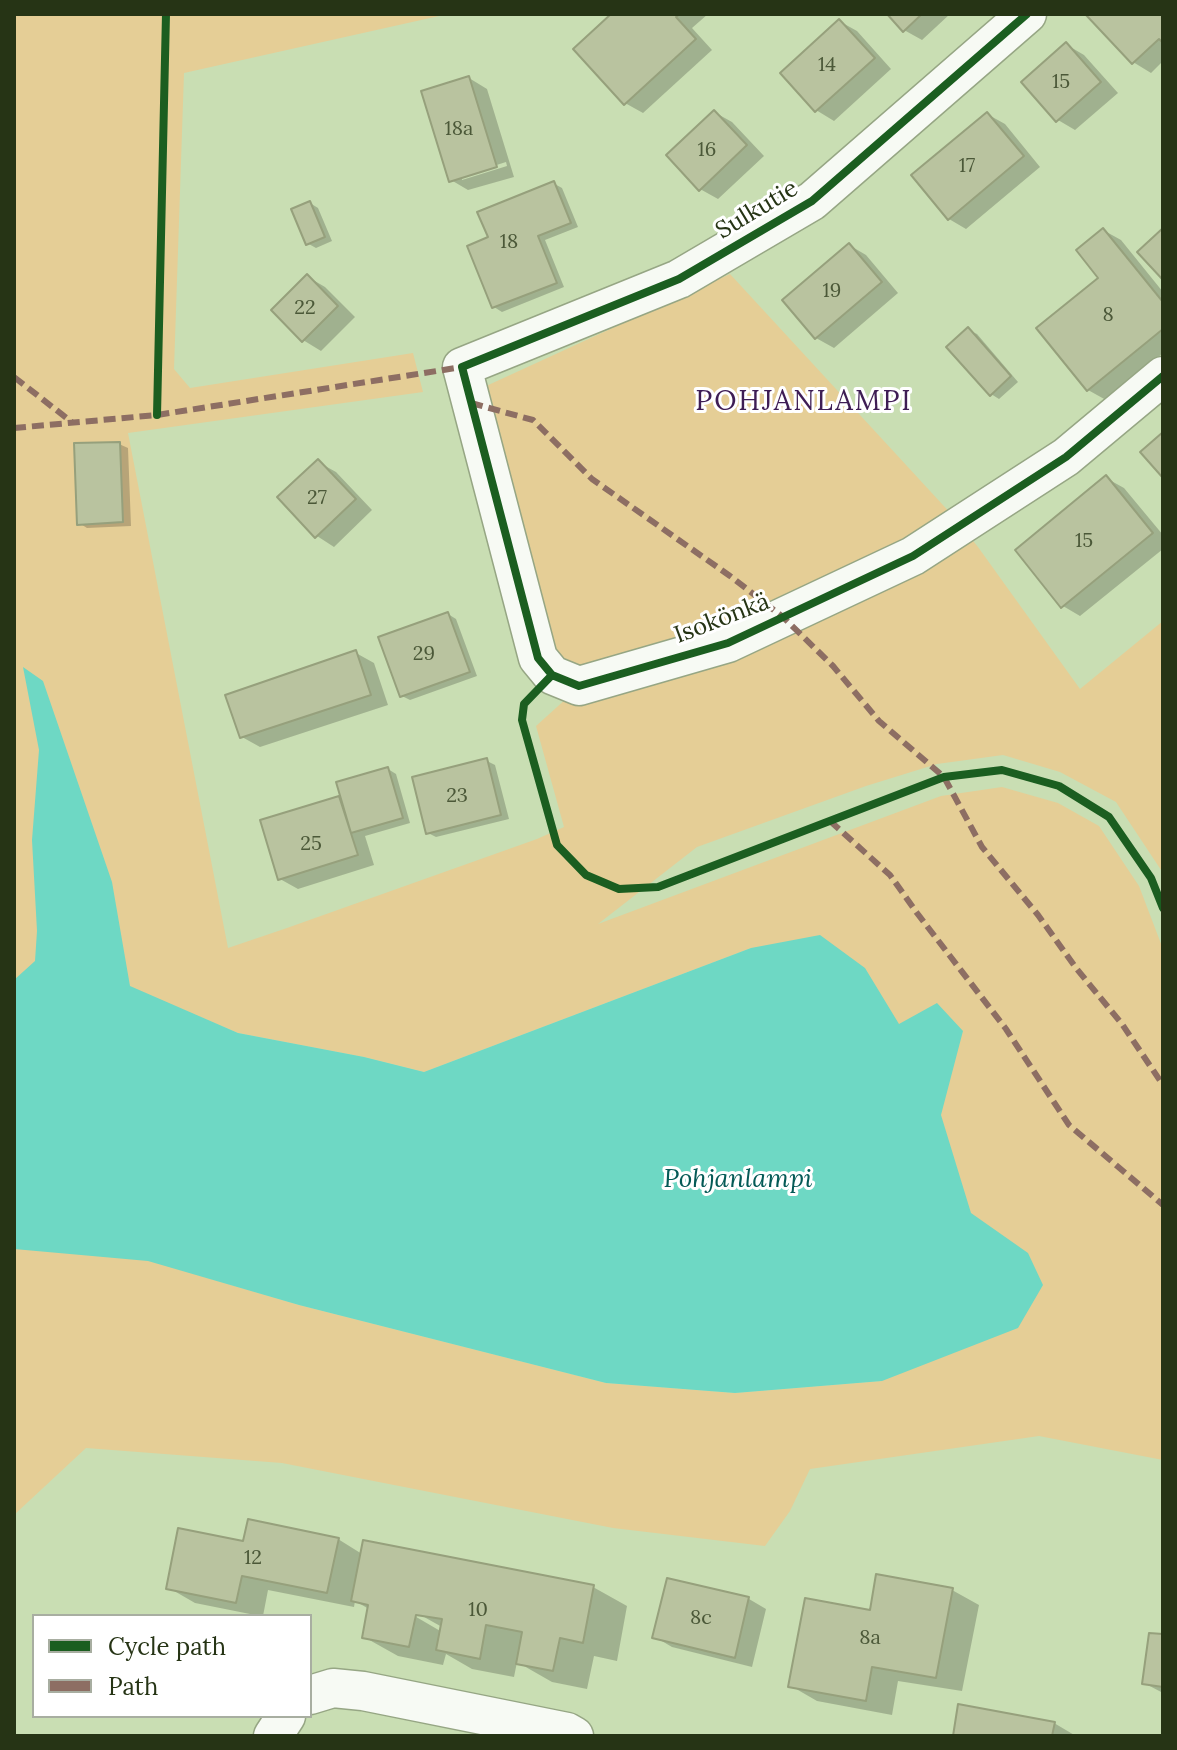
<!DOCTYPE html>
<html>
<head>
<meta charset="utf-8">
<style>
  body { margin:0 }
  #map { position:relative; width:1177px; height:1750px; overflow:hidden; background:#c9deb3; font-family:Lora,serif }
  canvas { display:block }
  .frame { position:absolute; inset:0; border:16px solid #263415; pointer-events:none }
  .legend { position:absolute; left:32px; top:1614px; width:280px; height:104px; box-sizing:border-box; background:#fff; border:2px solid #a8aea1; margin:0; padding:10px 14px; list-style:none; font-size:24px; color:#263415 }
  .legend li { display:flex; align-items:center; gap:16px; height:40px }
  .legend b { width:40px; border:2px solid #a8aea1 }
</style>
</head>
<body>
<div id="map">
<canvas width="1177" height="1750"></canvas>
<div class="frame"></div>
<ul class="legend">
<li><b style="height:10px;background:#1b5e20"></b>Cycle path</li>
<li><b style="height:10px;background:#8d6e63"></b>Path</li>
</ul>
</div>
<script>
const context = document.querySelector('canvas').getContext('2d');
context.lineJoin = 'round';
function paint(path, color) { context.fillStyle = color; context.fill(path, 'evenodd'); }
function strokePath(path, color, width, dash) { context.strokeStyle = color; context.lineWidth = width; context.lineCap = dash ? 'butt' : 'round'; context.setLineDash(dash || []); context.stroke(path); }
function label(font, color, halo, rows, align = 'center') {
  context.font = font + ' Lora,serif'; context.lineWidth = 6; context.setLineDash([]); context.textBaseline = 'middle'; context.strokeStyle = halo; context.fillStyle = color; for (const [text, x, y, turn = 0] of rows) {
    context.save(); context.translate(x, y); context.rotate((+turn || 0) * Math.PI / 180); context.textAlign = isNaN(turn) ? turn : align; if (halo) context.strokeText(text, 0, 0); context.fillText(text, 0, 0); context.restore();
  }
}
paint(new Path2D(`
  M14,14h434l-264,59 -10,296 16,19 223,-35 10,39 -295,41 100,515 59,-20 250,-89 27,-12 -28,-101 31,-28 -83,-311 246,-113 224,243 24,30 102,142 83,-68v255l-2,-6 -45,-68 -56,-30 -57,-17 -66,9 -71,22 -169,61 -99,77 343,-128 61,-9 56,16 41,23 40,60 24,63v511l-124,-24 -229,33 -20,42 -25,35 -152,-18 -331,-65 -196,-15 -72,67zM751,948l131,433 -147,12 -129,-10 -307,-78 -148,-44 4,-263 83,35 126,24 60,15z`), '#e5ce96');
paint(new Path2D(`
  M23,667l20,14 69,201 18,104 108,47 126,24 60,15 327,-124 69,-13 45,33 34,56 38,-21 26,28 -22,84 30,98 57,40 15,32 -25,43 -136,53 -147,12 -129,-10 -307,-78 -151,-44 -134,-12v-269l21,-19 2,-30 -5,-91 7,-90z`), '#6ed8c4');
paint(new Path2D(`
  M614,14h94l-16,14 20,22 -69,63 -18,-10z
  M890,14h60l-28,26 -18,-10z
  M1090,14h73v47l-12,12 -18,-11z
  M839,21l18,10 34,38 -57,52 -18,-11z
  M1067,45l17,10 34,38 -43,37 -17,-10z
  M469,78l18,11 27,88 -46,13 -17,-10zM506,162l1,4 -45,14v-4z
  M714,112l18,10 32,34 -46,43 -18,-10z
  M987,114l18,10 35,43 -74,62 -17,-10z
  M553,183l9,5 16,39 -33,13 19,47 -62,25 -8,-5 -4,-69z
  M310,203l8,5 14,33 -16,7 -9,-5z
  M1103,230l18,10 42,52v61l-57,47 -18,-10 13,-112z
  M849,245l17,10 32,38 -64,55 -18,-10z
  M308,277l17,10 30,30 -34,34 -18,-11z
  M968,330l9,4 41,48 -19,17 -8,-5z
  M119,444l9,4 3,78 -44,2 -8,-5z
  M318,462l18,10 36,38 -38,37 -17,-11 -37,-39z
  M1106,478l18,10 39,47v14l-83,67 -17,-10z
  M448,614l8,5 21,57 -67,24 -8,-4z
  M356,653l18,10 14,42 -128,42 -18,-10z
  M487,761l8,4 14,54 -73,18 -8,-4z
  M388,769l8,5 14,49 -45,13 9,29 -76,24 -18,-10 59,-81 5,3z
  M338,1539l24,15 231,33 34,19 -10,55 -23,-5 -7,33 -35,-7 -35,-20 -3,15 -42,-8 -26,-15 -3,11 -45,-9 -34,-19 5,-28 -14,-8 -1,6 -86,-17 -5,26h-3l-65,-13 -26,-15 76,-45zM408,1608l34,19v5l-36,-21z
  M668,1580l81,19 17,10 -14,58 -80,-20 -17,-10z
  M952,1590l27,15 -17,86 -64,-10 -6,34 -75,-14 -26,-15 80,-74z
  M1163,1636v57l-19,-10z
  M1054,1723l22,13h-121z`), '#0003');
const building = new Path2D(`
  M611,14h69l-4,3 20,22 -72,66 -51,-56z
  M887,14h35l-19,18z
  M1163,14v29l-4,-4 -27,25 -46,-49z
  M839,19l36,39 -60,54 -35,-39z
  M1066,42l35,40 -45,40 -35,-40z
  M469,76l28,91 -48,15 -28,-91z
  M714,110l33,35 -48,46 -33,-36z
  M987,112l37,44 -76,64 -37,-45z
  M554,181l17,42 -33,13 19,47 -65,25 -25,-62 21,-9 -11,-25z
  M310,201l15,36 -19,8 -15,-36z
  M1103,228l60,74v27l-76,62 -51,-63 62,-50 -22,-28z
  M1163,228v52l-26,-28z
  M849,243l33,39 -67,57 -33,-39z
  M307,274l31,32 -36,36 -31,-32z
  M968,327l43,49 -21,20 -44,-49z
  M1163,432v46l-23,-26z
  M120,442l3,80 -46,3 -3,-82z
  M318,459l38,40 -41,39 -38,-41z
  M1106,475l47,58 -92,75 -46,-58z
  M448,612l22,60 -70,25 -22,-60z
  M356,650l15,45 -131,43 -15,-43z
  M487,758l14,57 -75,19 -14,-57z
  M388,767l15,51 -52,15 -15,-51z
  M339,796l19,59 -80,25 -18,-60z
  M248,1519l91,19 -12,55 -85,-17 -6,27 -70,-14 12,-61 65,13z
  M363,1540l231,45 -11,58 -23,-5 -7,33 -37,-7 6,-32 -36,-7 -6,34 -44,-9 6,-31 -26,-4 -7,32 -47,-9 6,-33 -17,-4z
  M876,1574l77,14 -17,90 -64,-11 -6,34 -78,-14 17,-89 65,12z
  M667,1578l82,19 -14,61 -83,-20z
  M1149,1633l14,1v53l-21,-3z
  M958,1704l97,18 -3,14h-99z`);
paint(building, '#b9c39f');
strokePath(building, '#96a07c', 2);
const street = new Path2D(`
  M1027,14l-215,187 -133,78 -217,88 76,291 14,17 27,11 149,-43 185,-87 153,-99 97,-81
  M310,1695l23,-7 30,3 204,41 7,4
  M273,1736l13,-20`);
strokePath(street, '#96a684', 41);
strokePath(street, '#f7faf4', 38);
strokePath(new Path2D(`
  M14,377l59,46
  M471,403l62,17 59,59 138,97 53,41 50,49 46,55 65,56 38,70 56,68 38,53 46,56 41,61
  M14,428l143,-13 305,-48
  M830,821l60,54 27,38 89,116 63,96 94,80`), '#8d6e63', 6, [12, 6]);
strokePath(new Path2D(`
  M1027,14l-215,187 -133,78 -217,88 76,291 14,17 27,11 149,-43 185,-87 153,-99 97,-81
  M157,415l9,-401
  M552,675l-28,29 -2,16 35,125 29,30 33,14 39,-2 286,-110 58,-7 57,16 50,31 42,61 12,30`), '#1b5e20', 8);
label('20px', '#4b5838', null, [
  ["14",827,65],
  ["15",1061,82],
  ["18a",459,129],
  ["16",707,150],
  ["17",967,166],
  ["18",509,242],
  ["19",832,291],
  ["22",305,308],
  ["8",1108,315],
  ["27",317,498],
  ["15",1084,541],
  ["29",424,654],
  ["23",457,796],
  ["25",311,844],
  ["12",253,1558],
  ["10",478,1610],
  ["8c",701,1618],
  ["8a",870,1638]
]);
label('24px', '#263415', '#fff', [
  ["Sulkutie",757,210,-31],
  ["Isokönkä",722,619,-21]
]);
label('italic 26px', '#045a56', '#fff', [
  ["Pohjanlampi",738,1180]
]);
context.letterSpacing = '2px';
label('28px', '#3e1d54', '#fff', [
  ["POHJANLAMPI",804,402]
]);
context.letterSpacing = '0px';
</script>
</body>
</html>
